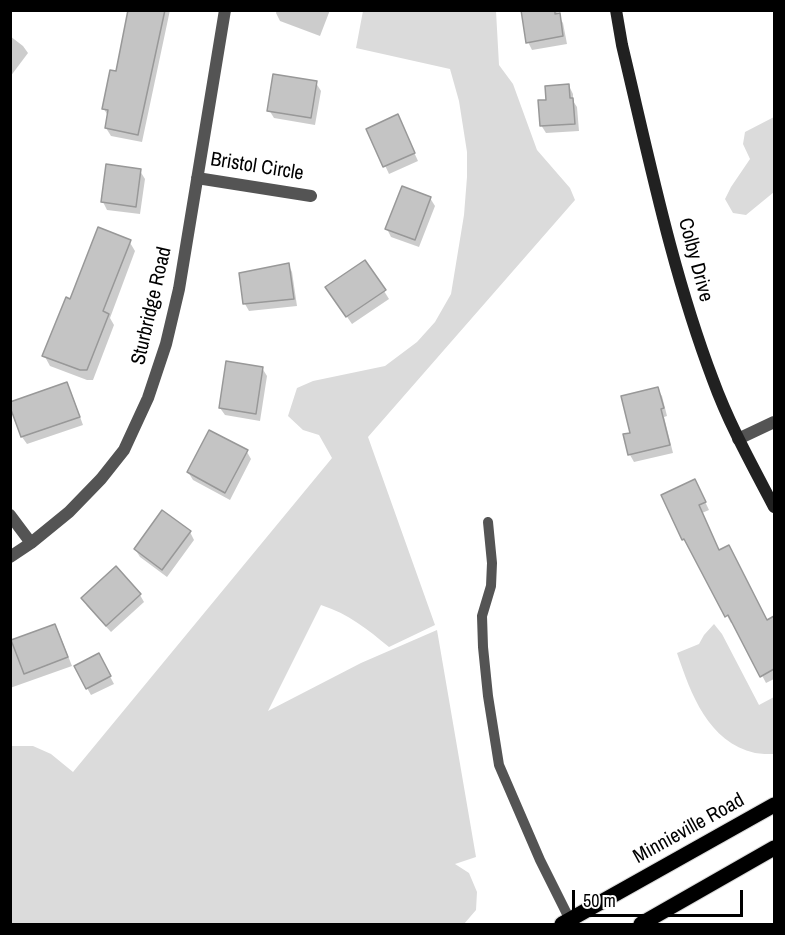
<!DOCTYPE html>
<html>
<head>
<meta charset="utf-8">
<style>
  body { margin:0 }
  #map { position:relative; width:785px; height:935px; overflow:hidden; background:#fff; font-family:"Archivo Narrow",sans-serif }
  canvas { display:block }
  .frame { position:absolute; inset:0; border:12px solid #000; pointer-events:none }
  .scale { position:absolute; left:572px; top:890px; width:171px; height:27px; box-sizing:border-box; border:3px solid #000; border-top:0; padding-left:8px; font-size:18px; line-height:21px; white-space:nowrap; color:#000; -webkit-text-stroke:4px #fff; paint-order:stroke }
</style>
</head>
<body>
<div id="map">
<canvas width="785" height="935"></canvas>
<div class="frame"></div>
<div class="scale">50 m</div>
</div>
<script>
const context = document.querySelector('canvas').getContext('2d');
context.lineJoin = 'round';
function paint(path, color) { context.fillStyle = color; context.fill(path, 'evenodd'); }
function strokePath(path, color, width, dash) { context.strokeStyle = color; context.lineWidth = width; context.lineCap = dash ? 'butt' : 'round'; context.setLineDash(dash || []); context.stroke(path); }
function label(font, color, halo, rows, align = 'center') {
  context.font = font + ' "Archivo Narrow",sans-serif'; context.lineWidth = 4.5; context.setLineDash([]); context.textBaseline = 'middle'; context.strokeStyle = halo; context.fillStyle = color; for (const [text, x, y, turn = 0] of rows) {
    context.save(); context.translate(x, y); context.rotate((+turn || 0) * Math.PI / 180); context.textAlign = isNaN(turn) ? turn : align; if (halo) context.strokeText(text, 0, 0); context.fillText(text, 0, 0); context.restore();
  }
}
paint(new Path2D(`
  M363,11h133l3,54 14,19 24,66 33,38 5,12 -207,237 67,188 -46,22c-22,-18 -40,-33 -68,-42l-53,106 93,-48 76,-33 39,227 -21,7 14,9 8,19 -1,18 -12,14h-453v-178h22l18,8 22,18 259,-314 -13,-23 -16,-5 -15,-14 9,-28 16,-7 72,-15 32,-24 18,-20 16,-28 13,-79 3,-38v-25l-8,-51 -9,-32 -94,-21z
  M774,117v75l-28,23 -13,-2 -8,-14 6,-12 19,-28 -7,-15 2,-12z
  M714,624l8,10 37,71 15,-8v57c-6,0 -13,0 -19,-1 -47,-11 -64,-59 -78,-100l22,-9 5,-9z`), '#dbdbdb');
paint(new Path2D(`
  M130,10h40l-28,132 -31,-6 -5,-8 2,-12 -4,-7 14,-36z
  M277,10h53l-10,26 -40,-15 -4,-8z
  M522,10h35l1,5 5,8 4,21 -35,6 -4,-8z
  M10,36l13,10 5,7 -18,24z
  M316,83l5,8 -6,34 -41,-7 -5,-8z
  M569,86l4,8v7l4,6 2,24 -33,2 -5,-8z
  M401,124l17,37 -29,13 -21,-45z
  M140,171l5,8 -5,35 -33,-4 -4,-8z
  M430,198l5,8 -16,41 -28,-10 -4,-8z
  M129,241l6,10 -25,67 4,7 -21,55h-6l-37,-14 -6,-11 27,-55z
  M288,264l4,8 5,34 -48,5 -4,-7z
  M384,291l5,8 -37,25 -20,-29z
  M262,368l5,8 -7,45 -35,-6 -5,-7z
  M67,384l4,8 12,33 -56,19 -5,-7 -11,-33z
  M657,389l5,7 5,20 -3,1 9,36 -39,9 -4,-7 -5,-19 7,-2z
  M247,452l4,7 -21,41 -37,-20 -5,-8z
  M699,489l10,21 -7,3 17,39 48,70 4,-3 3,6v54l-8,4 -32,-61 -3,1 -42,-77 -1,1 -4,-8 -21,-43z
  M190,532l4,8 -27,37 -27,-20 -5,-8z
  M140,595l4,7 -33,30 -24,-26 -4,-8z
  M55,625l4,8 13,33 -62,22v-46z
  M103,663l11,21 -23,11 -4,-7z`), '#0003');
const building = new Path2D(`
  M128,10h37l-27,125 -33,-7 3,-18 -6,-1 8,-39 6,1z
  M521,10h34v4l5,-1 3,23 -37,7z
  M273,74l44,7 -6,37 -44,-7z
  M569,84l1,14h3l2,26 -35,2 -2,-26h8l-1,-14z
  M398,114l17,39 -32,14 -17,-38z
  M106,164l35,5 -5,38 -35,-5z
  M402,186l29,11 -16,43 -30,-11z
  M98,227l33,13 -28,71 6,3 -22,56h-7l-38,-14 24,-59 4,2z
  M365,260l21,30 -40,27 -21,-30z
  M289,263l5,36 -51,5 -4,-31z
  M226,361l37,6 -7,47 -37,-6z
  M67,382l13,35 -59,20 -11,-30v-5z
  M658,387l6,21 -3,1 9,36 -42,10 -5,-21 7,-1 -9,-37z
  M209,430l39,20 -23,43 -38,-21z
  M695,479l11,23 -7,3 20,45 10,-5 38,75 7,-4v53l-14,8 -32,-62 -3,2 -41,-78 -2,1 -21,-45z
  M162,510l29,21 -29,39 -28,-21z
  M116,566l25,28 -35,32 -25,-28z
  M55,624l13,33 -44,17 -13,-34z
  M99,653l12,23 -25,13 -12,-23z`);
paint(building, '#c4c4c4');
strokePath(building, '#989898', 1.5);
const primary = new Path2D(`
  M562,924l212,-119
  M641,924l133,-76`);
strokePath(primary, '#dbdbdb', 17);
strokePath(new Path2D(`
  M488,522l4,41 -1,23 -9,30 1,31 5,49 11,69 41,95 30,60`), '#545454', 10);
strokePath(new Path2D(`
  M197,178l114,18
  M738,439l36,-17
  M10,515l21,28
  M10,557l21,-14 38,-31 32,-33 23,-29 24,-52 18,-54 13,-55 46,-279`), '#545454', 12);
strokePath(new Path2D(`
  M616,10l6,35c27,113 50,227 91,335 16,44 39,85 61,127`), '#212121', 12);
strokePath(primary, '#000', 15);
label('20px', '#000', '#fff', [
  ["Bristol Circle",257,167,9],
  ["Colby Drive",695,260,75],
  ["Sturbridge Road",152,306,-77],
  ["Minnieville Road",689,829,-29]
]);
</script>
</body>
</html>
